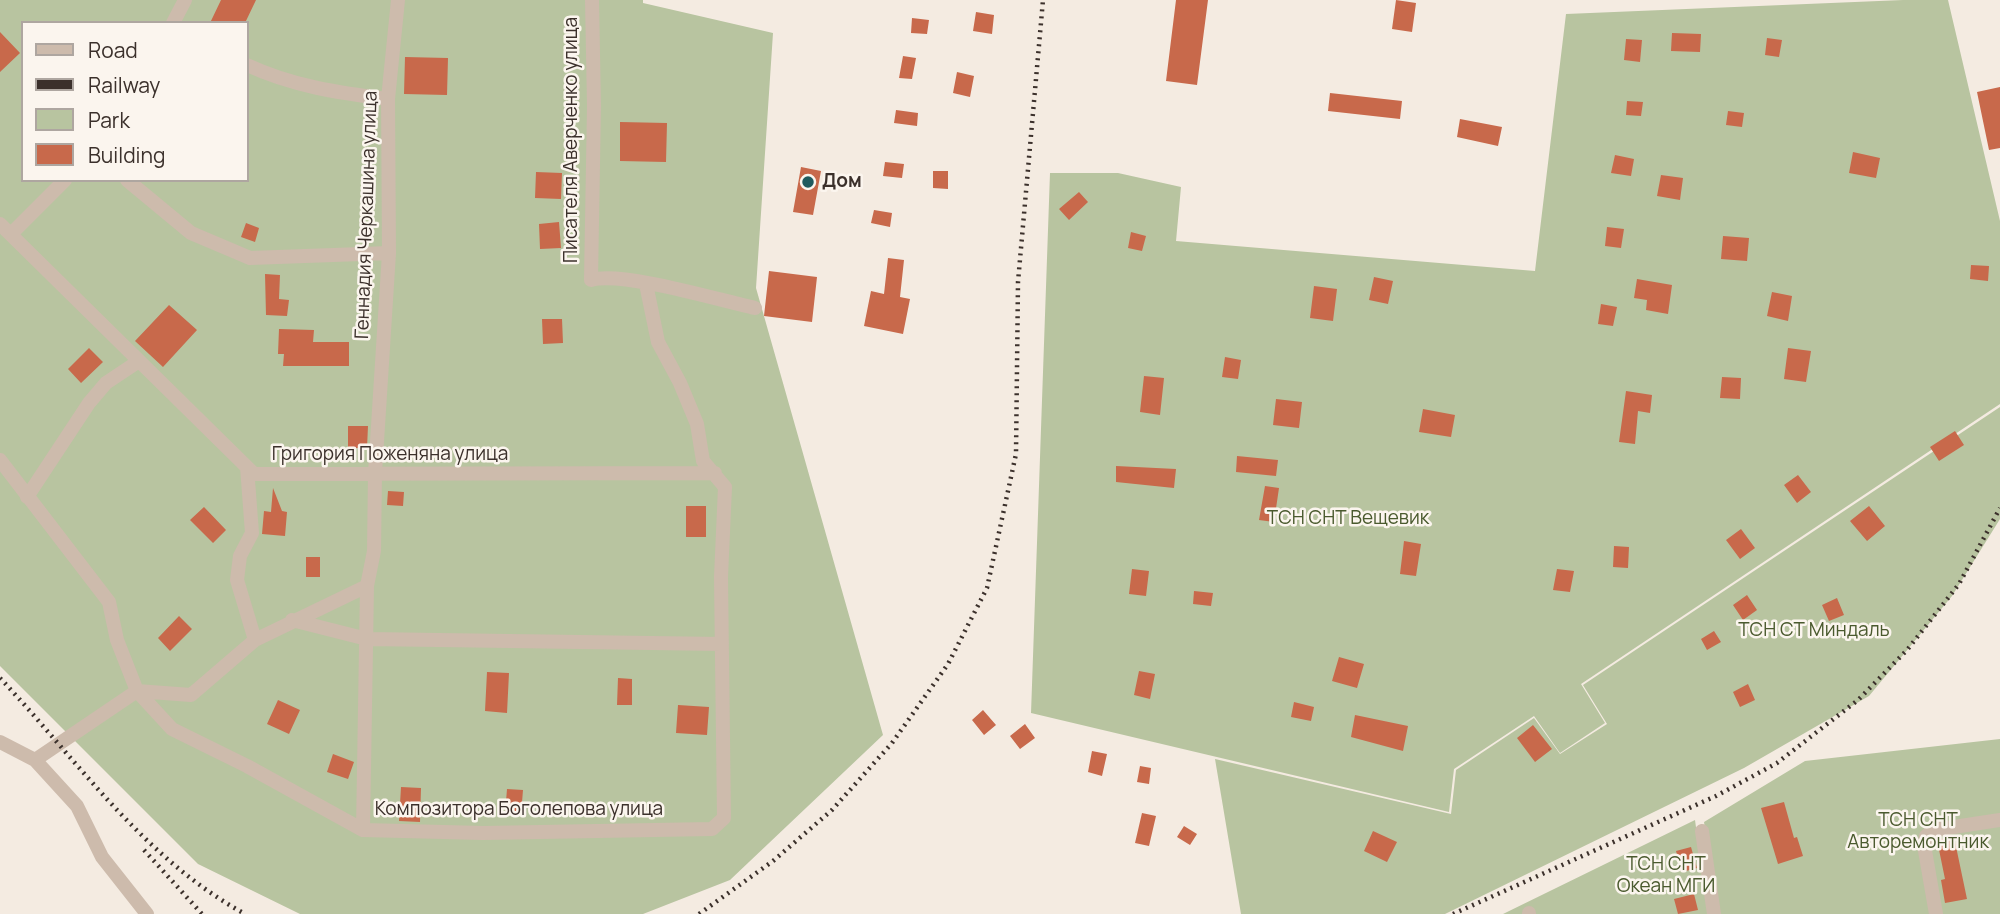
<!DOCTYPE html>
<html>
<head>
<meta charset="utf-8">
<style>
  body { margin:0 }
  #map { position:relative; width:2000px; height:914px; overflow:hidden; background:#f4ebe1; font-family:Manrope,sans-serif }
  canvas { display:block }
  .legend { position:absolute; left:21px; top:21px; width:228px; height:161px; box-sizing:border-box; background:#fbf5ee; border:2px solid #aea6a0; margin:0; padding:9px 12px; list-style:none; font-size:21px; color:#3b302b }
  .legend li { display:flex; align-items:center; gap:14px; height:35px }
  .legend b { width:35px; border:2px solid #aea6a0 }
</style>
</head>
<body>
<div id="map">
<canvas width="2000" height="914"></canvas>
<ul class="legend">
<li><b style="height:9px;background:#cdbbac"></b>Road</li>
<li><b style="height:9px;background:#3b302b"></b>Railway</li>
<li><b style="height:19px;background:#b8c4a0"></b>Park</li>
<li><b style="height:19px;background:#c8694b"></b>Building</li>
</ul>
</div>
<script>
const context = document.querySelector('canvas').getContext('2d');
context.lineJoin = 'round';
function paint(path, color) { context.fillStyle = color; context.fill(path, 'evenodd'); }
function strokePath(path, color, width, dash) { context.strokeStyle = color; context.lineWidth = width; context.lineCap = dash ? 'butt' : 'round'; context.setLineDash(dash || []); context.stroke(path); }
function label(font, color, halo, rows, align = 'center') {
  context.font = font + ' Manrope,sans-serif'; context.lineWidth = 5; context.setLineDash([]); context.textBaseline = 'middle'; context.strokeStyle = halo; context.fillStyle = color; for (const [text, x, y, turn = 0] of rows) {
    context.save(); context.translate(x, y); context.rotate((+turn || 0) * Math.PI / 180); context.textAlign = isNaN(turn) ? turn : align; if (halo) context.strokeText(text, 0, 0); context.fillText(text, 0, 0); context.restore();
  }
}
paint(new Path2D(`
  M0,0h643v3l130,30 -17,255 127,447 -153,145 -87,34h-343l-102,-50 -198,-198zM23,23h224v157h-224z
  M1903,0h45l52,221v183l-419,280 24,39 -45,30 -26,-37 -80,53 -5,43 -418,-99 19,-540h68l63,14 -5,54 359,30 31,-257z
  M2000,407v112l-48,77 -83,100 -125,72 -299,146h-204l-26,-155 236,55 5,-44 78,-52 26,36 47,-30 -24,-39z
  M2000,739v175h-282l-14,-92 101,-61z
  M1695,820l13,94h-205z`), '#b8c4a0');
paint(new Path2D(`
  M221,0h35l-11,23h-35z
  M1176,0h32l-11,85 -31,-4z
  M1396,0l20,3 -4,29 -20,-3z
  M976,12l18,3 -2,19 -19,-3z
  M912,18l17,2 -2,14 -16,-1z
  M0,32l20,21 -20,19z
  M1672,33l29,1 -1,18 -29,-1z
  M1767,38l15,2 -3,17 -14,-2z
  M1626,39l16,1 -2,22 -16,-2z
  M903,56l13,2 -4,21 -13,-1z
  M405,57l43,1 -1,37 -43,-1z
  M957,72l17,4 -4,21 -17,-4z
  M2000,87v61l-11,2 -12,-58z
  M1330,93l72,8 -2,18 -72,-8z
  M1627,101l16,1 -2,14 -15,-1z
  M896,110l22,3 -1,13 -23,-3z
  M1728,111l16,2 -2,14 -16,-2z
  M1460,119l42,8 -4,19 -41,-9z
  M620,122l47,1 -1,39 -46,-1z
  M1853,152l27,6 -4,20 -27,-5z
  M1615,155l19,4 -3,17 -20,-3z
  M885,162l19,2 -2,14 -19,-2z
  M801,167l20,4 -8,44 -20,-3z
  M933,171h15v18l-15,-1z
  M536,172l26,1 -1,26 -26,-1z
  M1661,175l22,3 -3,22 -23,-4z
  M1079,192l9,10 -19,18 -10,-11z
  M874,210l18,3 -2,14 -19,-4z
  M559,222l2,26 -21,1 -1,-25z
  M246,223l13,5 -4,14 -14,-5z
  M1607,227l17,2 -3,19 -16,-2z
  M1131,232l15,4 -4,15 -14,-3z
  M1723,236l26,2 -2,23 -26,-2z
  M888,258l16,2 -4,37 10,2 -7,35 -39,-8 7,-35 13,3z
  M1971,265l18,1 -1,15 -18,-2z
  M769,271l48,6 -5,45 -48,-6z
  M265,274l15,1 -1,24 10,1 -2,16 -21,-1z
  M1374,277l19,4 -5,23 -19,-4z
  M1637,279l35,6 -4,29 -22,-4 1,-10 -13,-2z
  M1314,286l23,3 -4,32 -23,-3z
  M1772,292l20,4 -4,25 -21,-5z
  M1601,304l16,3 -4,19 -15,-2z
  M169,305l28,25 -34,37 -28,-26z
  M542,319h20l1,24 -20,1z
  M279,329l35,1 -1,12h36v24h-66l1,-12h-6z
  M89,348l14,14 -22,21 -13,-14z
  M1788,348l23,3 -5,31 -22,-3z
  M1225,357l16,3 -3,19 -16,-2z
  M1144,376l20,2 -4,37 -20,-3z
  M1722,377l19,1 -1,21 -20,-1z
  M1626,391l26,4 -2,18 -12,-2 -3,33 -16,-2z
  M1276,399l26,3 -3,26 -26,-3z
  M1423,409l32,6 -4,22 -32,-5z
  M348,426h20l-1,22h-19z
  M1955,431l9,14 -25,16 -9,-14z
  M1237,456l41,4 -2,16 -40,-4z
  M1116,466l60,3 -2,19 -58,-6z
  M1798,475l13,17 -14,11 -13,-18z
  M1265,486l14,2 -5,34 -15,-2z
  M273,488l9,23 5,1 -2,24 -23,-2 2,-23 7,1z
  M388,491l16,1 -1,14 -16,-1z
  M686,506h20v31h-20z
  M1869,506l16,20 -18,15 -17,-20z
  M204,507l22,23 -13,13 -23,-23z
  M1741,529l14,19 -15,11 -14,-19z
  M1404,541l17,3 -5,32 -16,-2z
  M1614,546l15,1 -1,21 -15,-1z
  M306,557h14v20h-14z
  M1132,569l17,2 -3,25 -17,-2z
  M1557,569l17,2 -4,21 -17,-2z
  M1194,591l19,2 -2,13 -18,-2z
  M1747,595l10,15 -14,10 -10,-15z
  M1837,598l7,17 -15,6 -7,-16z
  M179,616l13,13 -22,22 -12,-13z
  M1714,631l7,11 -14,8 -6,-11z
  M1339,657l25,7 -7,24 -25,-7z
  M1139,671l16,3 -5,25 -16,-4z
  M487,672l22,1 -2,40 -22,-2z
  M618,678l14,1v26h-15z
  M1748,684l7,16 -15,7 -7,-15z
  M278,700l22,10 -11,24 -22,-10z
  M1294,702l20,5 -3,14 -20,-4z
  M678,705l31,2 -2,28 -31,-2z
  M983,710l13,15 -12,10 -12,-15z
  M1355,715l53,11 -5,25 -52,-14z
  M1025,724l10,14 -15,11 -10,-13z
  M1533,725l19,24 -17,13 -18,-24z
  M1092,751l15,3 -5,22 -14,-4z
  M333,754l21,8 -6,17 -21,-7z
  M1140,766l11,2 -2,16 -12,-2z
  M401,787l20,1 -1,34 -21,-1z
  M507,789l16,1 -2,25 -16,-1z
  M1784,802l10,36 3,-1 6,19 -25,8 -17,-56z
  M1142,813l14,3 -7,30 -14,-3z
  M1184,826l13,8 -7,11 -13,-8z
  M1373,831l24,11 -10,20 -23,-11z
  M1954,837l13,62 -22,4 -4,-23 4,-1 -8,-39z
  M1691,847l6,21 -15,4 -6,-21z
  M1694,894l4,16 -20,4 -4,-15z`), '#c8694b');
strokePath(new Path2D(`
  M592,0l2,106 -3,174c31,-9 128,20 164,28
  M173,23l12,-23
  M247,65c45,21 92,28 141,34
  M127,180l64,53 59,25 139,-5
  M0,224l254,250 461,-1
  M11,234l54,-54
  M0,460l109,142 8,38 20,51 35,38 75,37 116,64 120,3 229,-4 12,-11 -3,-241 4,-90 -22,-26 -6,-37 -17,-41 -22,-41 -12,-58
  M247,467l5,66 -12,23 -3,24 18,60
  M27,497l62,-94 17,-20 33,-22
  M292,620l75,19 355,5
  M0,742l35,18 42,46 25,51 45,57
  M35,760l102,-69 54,4 64,-55 112,-54 7,-35 1,-78 14,-220 -1,-154 10,-99
  M363,830l4,-244
  M1702,831l12,83
  M1529,914v-1
  M1936,914l-12,-69 2,-9 8,-6 66,-10`), '#cdbbac', 14);
strokePath(new Path2D(`
  M0,678c78,83 143,180 245,236
  M144,850l58,64
  M699,914l74,-53 59,-51 60,-67 56,-79 39,-76 29,-134 2,-172 25,-282
  M1453,914l263,-118 61,-33 81,-63 49,-50 52,-66 41,-76`), '#3b302b', 4.5, [2, 5]);
for (const [x, y, r, color] of [
  [808,182,7,"#1f5a5e"]
]) { const dot = new Path2D(); dot.arc(x, y, r, 0, 2 * Math.PI); context.fillStyle = color; context.fill(dot); strokePath(dot, '#fbf5ee', 2.5); }
label('19px', '#3b302b', '#fbf5ee', [
  ["Писателя Аверченко улица",572,140,-90],
  ["Геннадия Черкашина улица",367,215,-88],
  ["Григория Поженяна улица",390,455],
  ["Композитора Боголепова улица",519,810]
]);
label('bold 19px', '#3b302b', '#fbf5ee', [
  ["Дом",822,182]
], 'left');
label('19px', '#4a5a2e', '#fbf5ee', [
  ["ТСН СНТ Вещевик",1348,519],
  ["ТСН СТ Миндаль",1814,631],
  ["ТСН СНТ",1918,821],
  ["Авторемонтник",1918,843],
  ["ТСН СНТ",1666,865],
  ["Океан МГИ",1666,887]
]);
</script>
</body>
</html>
